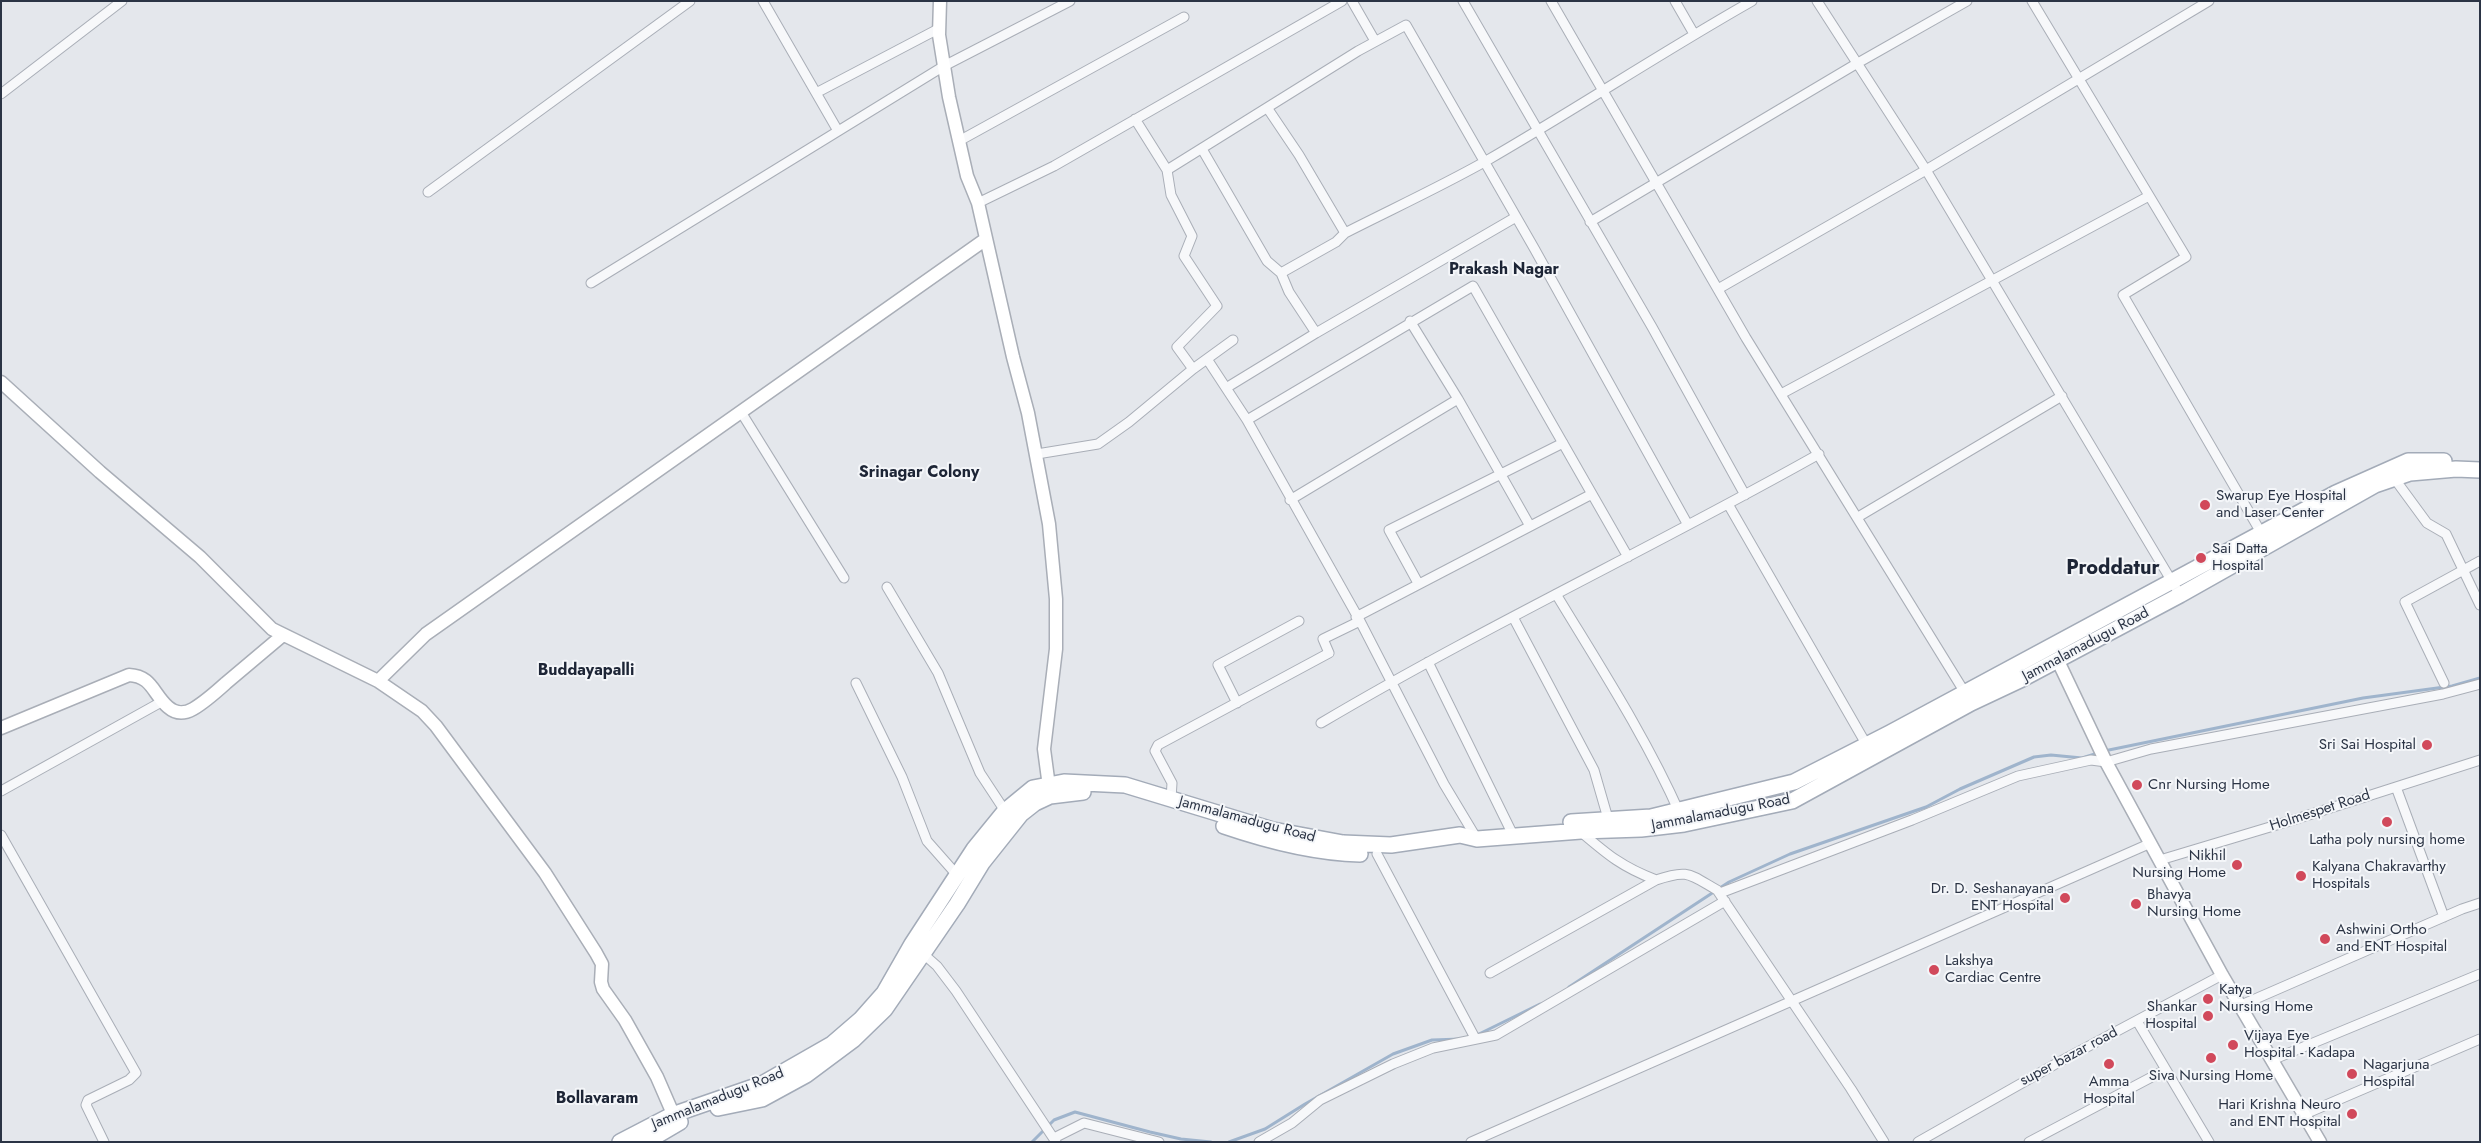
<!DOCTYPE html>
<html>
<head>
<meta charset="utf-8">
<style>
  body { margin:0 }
  #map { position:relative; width:2481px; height:1143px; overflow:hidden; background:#e4e7ec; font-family:Jost,sans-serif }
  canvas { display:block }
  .frame { position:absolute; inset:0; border:2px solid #2b3445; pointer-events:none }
</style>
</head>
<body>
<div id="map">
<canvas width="2481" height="1143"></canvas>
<div class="frame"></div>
</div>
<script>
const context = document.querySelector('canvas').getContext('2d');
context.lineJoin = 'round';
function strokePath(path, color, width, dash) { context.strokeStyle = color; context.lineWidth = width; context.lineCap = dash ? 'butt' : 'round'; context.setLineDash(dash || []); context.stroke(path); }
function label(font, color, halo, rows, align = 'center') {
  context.font = font + ' Jost,sans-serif'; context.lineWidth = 4; context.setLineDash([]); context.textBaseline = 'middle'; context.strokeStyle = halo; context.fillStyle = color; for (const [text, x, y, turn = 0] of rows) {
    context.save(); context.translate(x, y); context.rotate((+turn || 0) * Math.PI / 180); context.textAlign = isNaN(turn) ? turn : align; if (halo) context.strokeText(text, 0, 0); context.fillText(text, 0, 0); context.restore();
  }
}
strokePath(new Path2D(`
  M2104,751l259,-53 89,-12 28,-8
  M1569,987l160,-105 61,-28 136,-47 34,-18 74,-32 17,-2 31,3 16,-5
  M1479,1034l61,-30
  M1032,1142l22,-22 21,-8 75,20 31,7 30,3
  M1229,1142l36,-13 40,-25 88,-50 39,-14 29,-1`), '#9fb4cc', 3);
const street = new Path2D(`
  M763,1l75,130
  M1352,1l23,40
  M1463,1l189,326 93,168
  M1551,1l195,337 221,358
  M1675,1l19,33
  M1817,1l109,169 254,425
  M2032,1l154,256 -63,38 140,241
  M816,93l124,-65
  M1,94l121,-93
  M1268,109l31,46 46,78
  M959,141l225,-124
  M1202,149l65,112 14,12 8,19 27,41
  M1167,170l191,-119 48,-26 128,223 154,277
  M428,192l262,-191
  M978,203l76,-37 288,-165
  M1590,222l266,-158 111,-63
  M1281,273l55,-31 9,-9c47,-24 95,-46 141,-72 90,-52 176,-109 266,-160
  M591,283l353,-217 126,-65
  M1718,289l208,-119 283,-169
  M1410,321l48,78
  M1207,359l19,29
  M1193,369l40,-29
  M1781,394l368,-198
  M741,412l103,166
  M1247,420l226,-134 155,271
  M1037,454l61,-10 31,-22 64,-53 -16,-22 40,-41 -33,-50 8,-20 -21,-41 -4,-25 -32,-51
  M2394,478l33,45 19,11 34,71
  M1290,500l168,-101 72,127
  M1728,504l141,245
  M1858,517l204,-121
  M1418,583l-29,-53 174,-87
  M887,587l51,86 42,100 25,38
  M1556,594c43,71 90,143 124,220
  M1356,617l236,-123
  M1513,617l81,153 15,52
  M1428,662l86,175
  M856,683l46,94 25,64 30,34
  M2444,683l-39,-81 75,-41
  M1237,703l-19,-38 81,-44
  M1321,723c162,-96 333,-176 498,-269
  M2396,787l48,130
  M1,791l162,-90
  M1171,799l1,-16 -17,-32 3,-6 171,-92 -6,-14 37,-18
  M1581,832c27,23 41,35 75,48
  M1,835l135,238 -7,7 -41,20 -2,5 18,37
  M1477,839l-33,-55 -84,-163 -113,-201 -21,-32 90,-55 200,-116
  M1377,854l98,184
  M2160,860l130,-39 190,-61
  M1720,893l192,-73 106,-44 73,-16 15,2 45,-13 292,-55 37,-10
  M920,951l17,15 19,25 100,151
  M1490,973l166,-93c32,-11 33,-6 61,10l134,199 33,53
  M2239,1006l223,-97 18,-6
  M2137,1021l72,121
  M2272,1060l208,-86
  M2305,1114l175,-75
  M1054,1138l30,-15 75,19
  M1259,1142l33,-19 28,-23 73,-36 40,-16 63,-13 229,-134
  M1471,1142l680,-299
  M1918,1142l141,-80 163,-87
  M2029,1142l136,-72`);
const secondary = new Path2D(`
  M940,1l-1,34 10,62 18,79 11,27 35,154 15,56 21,111 7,75v50l-12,100 6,45
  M1,382l99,90 100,85 72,72 106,52 44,30 14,15 109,147 51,80 6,11 -1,18 2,7 22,31 32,57 20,46
  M2058,661l48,101 116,213 98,167
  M378,681l48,-47 560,-395
  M1,728l128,-53c23,1 24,19 39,32 8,7 16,7 25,2 12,-7 23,-17 33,-26 19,-16 38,-32 57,-48`);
const primary = new Path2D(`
  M1571,822l80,-5 143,-35 96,-49 446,-240 72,-32h36
  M1224,826c44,15 89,27 136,28
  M718,1108l44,-9 44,-24 47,-35 32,-31 72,-105 25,-41 39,-49 14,-11 15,-7 33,-4
  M620,1142l52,-27 90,-31 70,-40 29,-25 23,-26 28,-49 62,-95 31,-38 28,-23 31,-6 61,3 148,45 70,13 48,2 69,-10 17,4 104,-8 60,-2 43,-5 108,-23 179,-98 51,-24 158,-84 195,-110 35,-12 46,-4 24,1
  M646,1142l34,-20`);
strokePath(street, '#a9aeb7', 11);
strokePath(secondary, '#a9aeb7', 15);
strokePath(primary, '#a3abb8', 18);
strokePath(street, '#f7f8fa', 9);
strokePath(secondary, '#fff', 12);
strokePath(primary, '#fff', 15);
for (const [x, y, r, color] of [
  [2205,505,6,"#d1495b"],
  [2201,558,6,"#d1495b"],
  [2427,745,6,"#d1495b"],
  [2137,785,6,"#d1495b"],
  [2387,822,6,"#d1495b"],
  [2237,865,6,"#d1495b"],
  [2301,876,6,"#d1495b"],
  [2065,898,6,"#d1495b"],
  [2136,904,6,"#d1495b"],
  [2325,939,6,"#d1495b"],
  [1934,970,6,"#d1495b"],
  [2208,999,6,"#d1495b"],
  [2208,1016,6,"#d1495b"],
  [2233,1045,6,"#d1495b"],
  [2211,1058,6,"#d1495b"],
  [2109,1064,6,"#d1495b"],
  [2352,1074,6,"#d1495b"],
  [2352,1114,6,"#d1495b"]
]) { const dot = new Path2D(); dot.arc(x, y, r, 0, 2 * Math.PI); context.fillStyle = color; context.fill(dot); strokePath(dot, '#f4f6f9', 2); }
label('15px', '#2b3445', '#f4f6f9', [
  ["Swarup Eye Hospital",2216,496],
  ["and Laser Center",2216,513],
  ["Sai Datta",2212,549],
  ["Hospital",2212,566],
  ["Sri Sai Hospital",2416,745,"right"],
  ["Cnr Nursing Home",2148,785],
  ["Latha poly nursing home",2387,840,"center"],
  ["Nikhil",2226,856,"right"],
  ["Nursing Home",2226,873,"right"],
  ["Kalyana Chakravarthy",2312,867],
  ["Hospitals",2312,884],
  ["Dr. D. Seshanayana",2054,889,"right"],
  ["ENT Hospital",2054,906,"right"],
  ["Bhavya",2147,895],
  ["Nursing Home",2147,912],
  ["Ashwini Ortho",2336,930],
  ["and ENT Hospital",2336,947],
  ["Lakshya",1945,961],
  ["Cardiac Centre",1945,978],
  ["Katya",2219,990],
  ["Nursing Home",2219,1007],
  ["Shankar",2197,1007,"right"],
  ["Hospital",2197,1024,"right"],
  ["Vijaya Eye",2244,1036],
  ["Hospital - Kadapa",2244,1053],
  ["Nagarjuna",2363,1065],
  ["Hospital",2363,1082],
  ["Siva Nursing Home",2211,1076,"center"],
  ["Amma",2109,1082,"center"],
  ["Hospital",2109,1099,"center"],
  ["Hari Krishna Neuro",2341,1105,"right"],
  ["and ENT Hospital",2341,1122,"right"]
], 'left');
label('15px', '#2b3445', '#f4f6f9', [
  ["Jammalamadugu Road",2086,645,-28],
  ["Holmespet Road",2320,811,-18],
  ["Jammalamadugu Road",1721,813,-11],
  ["Jammalamadugu Road",1247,820,15],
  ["super bazar road",2069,1057,-28],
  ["Jammalamadugu Road",718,1099,-22]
]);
label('bold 16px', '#1d2536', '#f4f6f9', [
  ["Prakash Nagar",1504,270],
  ["Srinagar Colony",919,473],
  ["Buddayapalli",586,671],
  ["Bollavaram",597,1099]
]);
label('bold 20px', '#1d2536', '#f4f6f9', [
  ["Proddatur",2113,569]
]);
</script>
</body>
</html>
